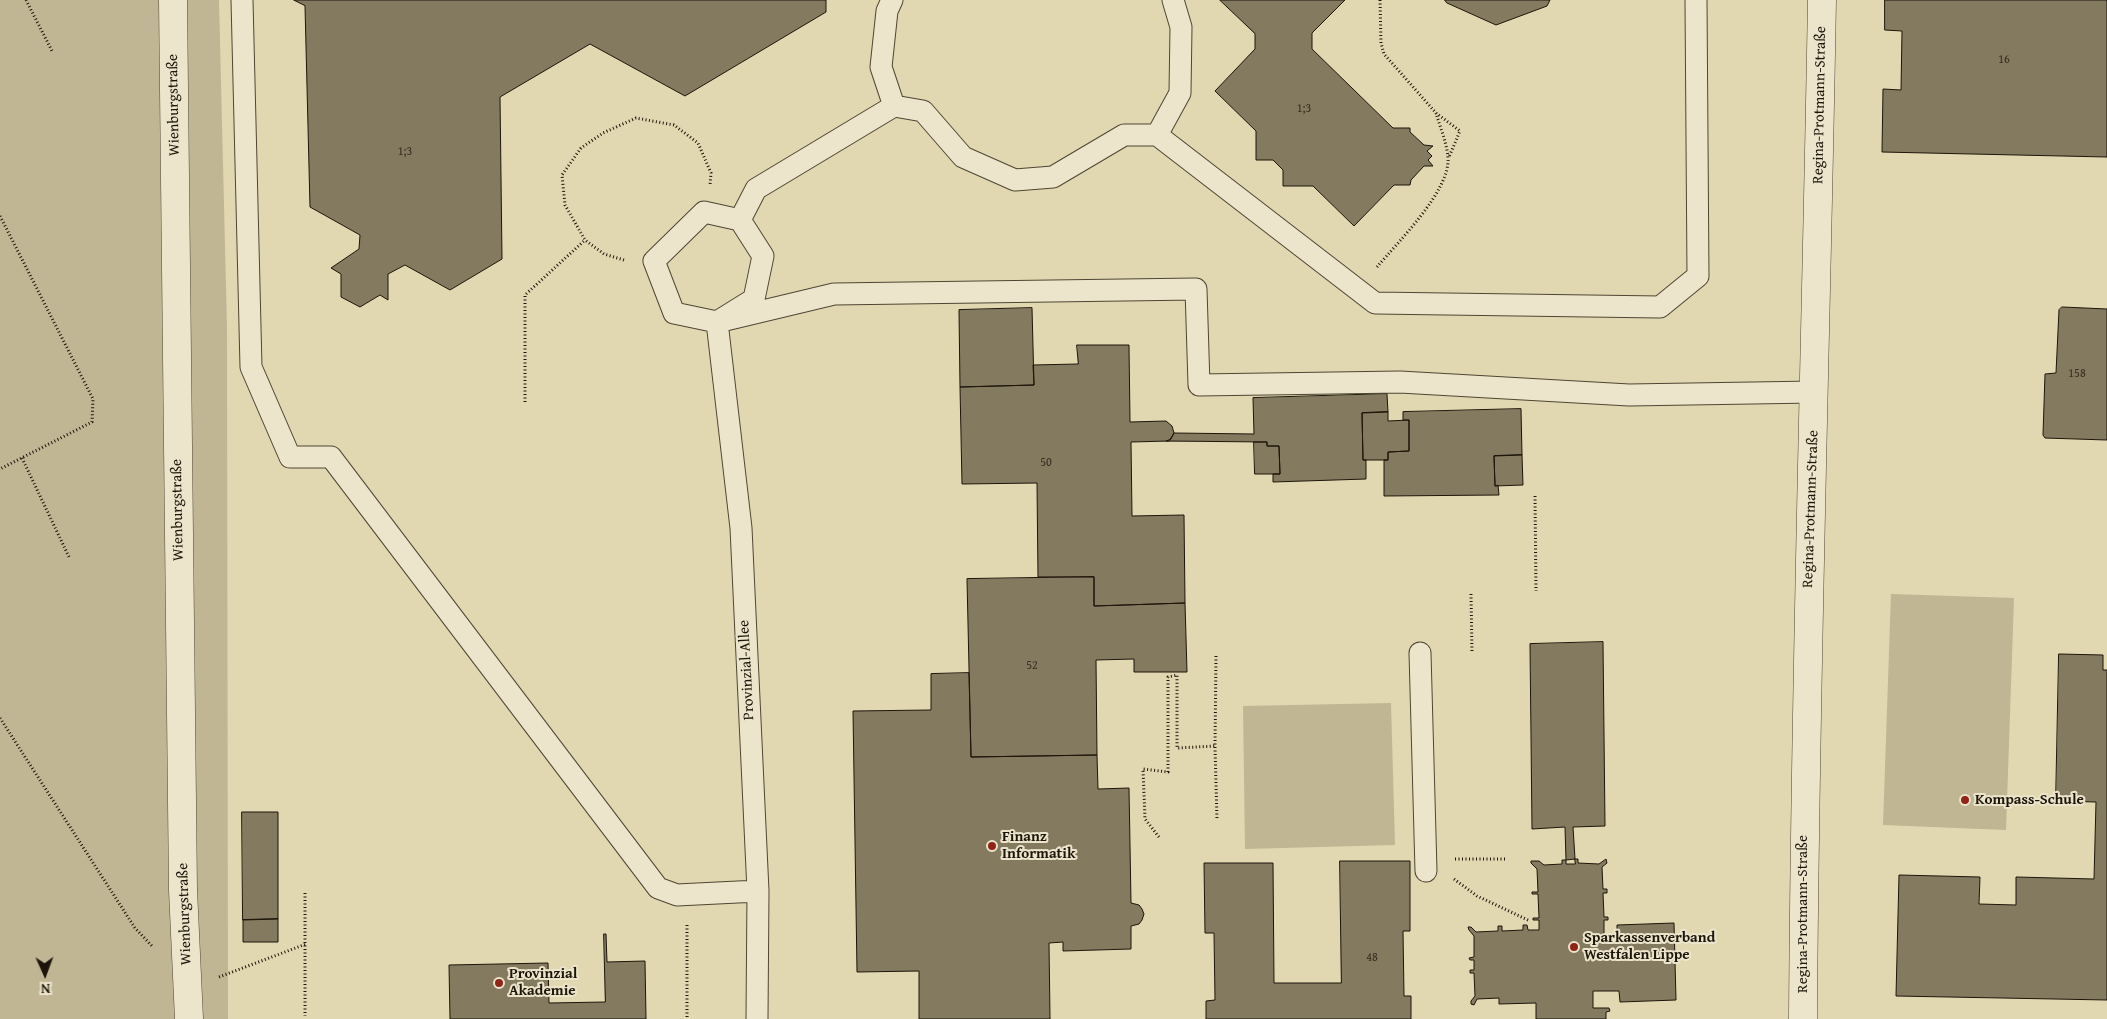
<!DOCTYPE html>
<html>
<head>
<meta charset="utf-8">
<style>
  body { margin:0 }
  #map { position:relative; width:2107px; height:1019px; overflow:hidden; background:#e1d7b0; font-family:"Gentium Book Plus",serif }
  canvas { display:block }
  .north { position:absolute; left:20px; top:949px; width:50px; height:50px; -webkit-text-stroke:4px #ece5cc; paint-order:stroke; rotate:178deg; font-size:14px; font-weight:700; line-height:20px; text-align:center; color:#1d150a }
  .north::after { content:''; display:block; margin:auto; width:18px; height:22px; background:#1d150a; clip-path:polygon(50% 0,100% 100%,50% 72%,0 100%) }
</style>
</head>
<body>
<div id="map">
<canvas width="2107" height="1019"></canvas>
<div class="north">N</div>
</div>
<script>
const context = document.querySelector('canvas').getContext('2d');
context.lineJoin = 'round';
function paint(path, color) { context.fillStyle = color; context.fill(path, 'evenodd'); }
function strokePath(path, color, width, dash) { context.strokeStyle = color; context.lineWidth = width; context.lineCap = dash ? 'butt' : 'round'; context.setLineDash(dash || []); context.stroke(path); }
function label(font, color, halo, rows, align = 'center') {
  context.font = font + ' "Gentium Book Plus",serif'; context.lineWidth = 4; context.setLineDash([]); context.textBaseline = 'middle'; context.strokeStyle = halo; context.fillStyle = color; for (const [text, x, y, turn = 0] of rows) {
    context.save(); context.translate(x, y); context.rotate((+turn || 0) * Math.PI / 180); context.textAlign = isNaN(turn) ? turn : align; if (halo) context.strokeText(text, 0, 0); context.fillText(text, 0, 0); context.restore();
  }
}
paint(new Path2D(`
  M0,0h219l8,328 1,691h-228z
  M1891,594l123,4 -8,232 -123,-5z
  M1391,703l4,142 -150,4 -2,-143z`), '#c0b694');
const building = new Path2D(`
  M294,0h532v12l-141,84 -95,-52 -90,53 2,162 -52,31 -45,-25 -17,9v26l-8,-5 -20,12 -19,-10v-23l-10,-6 28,-19 1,-14 -50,-28 -5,-201z
  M1220,0h125l-33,33v16l81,79h17v4l14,13 9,1 -6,5 5,5 -4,4 5,6h-9l-13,14 -1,5h-16l-40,41 -41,-40h-30v-16l-10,-10h-17v-29l-41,-40 40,-42v-15z
  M1445,0h105l-3,6 -51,19 -49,-22z
  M1885,0h222v157l-225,-5 1,-63 18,1 1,-59 -17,-1z
  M2062,307l45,2v131l-62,-2 -2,-3 2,-61 11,-1 3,-63z
  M1032,308l2,77 -74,2 -1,-77z
  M1077,345h52l1,77 36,-1 6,5 2,7 -5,8 -38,1 1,74 52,-1 1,88 -91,3v-29h-56l-1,-94 -75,1 -2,-97 74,-2 -1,-20 45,-1z
  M1387,394l1,18 -26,1 1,47h3v19l-93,3v-8h7l-1,-28h-12v-4l-101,-1 5,-2 3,-6 80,1 -1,-36z
  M1521,409l1,46 -28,1 1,30 3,-1 1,10 -115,1v-36h4v-8l21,-1v-31h-6v-8z
  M1388,412v9l21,-1v31l-21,1v8h-25l-1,-47z
  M1254,442h13v4h12l1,28h-25z
  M1522,455l1,30 -28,1 -1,-30z
  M1094,577v29l91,-3 2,69h-53v-13l-38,1 1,95 -126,2 -4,-178z
  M1603,642l2,184 -32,1 2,32 -9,1 -1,-33 -33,2 -2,-185z
  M2059,654l44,1v15h4v330l-211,-4 3,-121 81,2 -1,27 37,1v-28l78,2 2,-77 -40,-1z
  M969,673l2,84 126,-2 1,34 31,-1 2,115 8,2 3,4 2,5 -2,6 -3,4 -8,2v23l-68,2v-9l-14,1 1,76h-131v-48l-62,1 -4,-261 78,-1v-36z
  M242,812h36v107l-35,1z
  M1575,859h3v4l21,1 7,-5 1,4 -5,4 1,22h4v4h-4l1,24h4v3h-4v15h13v-10l57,-2 2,77 -56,2 -1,-11h-26v17h16l1,3 -4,1v7h-70v-16l-37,1v-6l-22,1 -3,6 -3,-1v-3l4,-5 -1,-23h-4v-3h4v-10h-4l-1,-2 5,-1v-21l-5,-6 -1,-3h3l5,5 22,-1v-5h4v5l21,-1v-5h4l1,5h11v-10h-6v-2h6l-1,-24h-6v-2h6l-1,-23 -6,-6v-2h8l5,4 18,-1v-4h4v4h9z
  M1340,861h70v70h-7l1,65h7v23h-205v-18l9,-1 -1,-67h-9l-1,-70h69l1,120h67z
  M278,919v23h-35v-22z
  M604,934h2l1,28 38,-1 1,58h-196l-1,-54 99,-2 1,40 56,-1z`);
paint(building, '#837a60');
strokePath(building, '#1d150a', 1);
const lane = new Path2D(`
  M242,0l9,367 39,90h41l327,431 19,7 81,-4
  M892,0l-5,11 -6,56 13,39 29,5 40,46 52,23 38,-3 71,-42h33l218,168 285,4 38,-31 -2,-276
  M1157,135l23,-42 1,-66 -8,-27
  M740,220l16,-31 138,-83
  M717,322l37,-23 9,-43 -23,-36 -36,-8 -50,49 20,52 43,9 117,-28 362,-5 3,96 201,-3 229,13 185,-3
  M717,322l24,206 17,363 -1,128
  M1420,653l6,218`);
const street = new Path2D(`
  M173,0l10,890 6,129
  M1803,1019c2,-340 13,-679 19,-1019`);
strokePath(lane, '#4e4634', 23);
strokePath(street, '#4e4634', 29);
strokePath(new Path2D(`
  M26,0l26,51
  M1380,0l1,43 3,11 52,59 24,18 -11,26
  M0,216l93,183 -1,23 -92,47
  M624,260l-20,-6 -19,-14 -20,-35 -3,-30 19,-27 22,-15 33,-15 38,7 24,18 13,30 -1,12
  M1377,267c21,-25 73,-76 71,-109 -1,-15 -8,-31 -12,-45
  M525,402v-107l60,-55
  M22,458l47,99
  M1535,496l1,95
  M1471,594l1,59
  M1216,656l-1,90 2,74
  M0,718l135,210 17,18
  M1159,837l-14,-18 -2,-50 25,3v-95l9,-2v73l38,-2
  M1455,859h51
  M1454,879l23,17 53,25
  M305,893v123
  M687,925v94
  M219,977l87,-33`), '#1d150a', 3, [1, 2.5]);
strokePath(lane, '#ece5cc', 21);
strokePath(street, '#ece5cc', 28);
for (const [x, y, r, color] of [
  [1965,800,5,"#8f2418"],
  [992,846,5,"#8f2418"],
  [1574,947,5,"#8f2418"],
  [499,983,5,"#8f2418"]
]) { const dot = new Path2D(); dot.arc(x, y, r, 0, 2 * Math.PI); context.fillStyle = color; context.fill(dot); strokePath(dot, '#ece5cc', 2); }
label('12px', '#362e20', null, [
  ["16",2004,60],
  ["1;3",1304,109],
  ["1;3",405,152],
  ["158",2077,374],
  ["50",1046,463],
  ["52",1032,666],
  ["48",1372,958]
]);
label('15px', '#1d150a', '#ece5cc', [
  ["Wienburgstraße",174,105,-91],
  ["Regina-Protmann-Straße",1820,105,-89],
  ["Regina-Protmann-Straße",1811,509,-88],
  ["Wienburgstraße",178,510,-91],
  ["Provinzial-Allee",747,670,-93],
  ["Wienburgstraße",185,914,-92],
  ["Regina-Protmann-Straße",1803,914,-90]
]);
label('bold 15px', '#1d150a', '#ece5cc', [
  ["Kompass-Schule",1975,800],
  ["Finanz",1002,837],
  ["Informatik",1002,854],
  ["Sparkassenverband",1584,938],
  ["Westfalen Lippe",1584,955],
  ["Provinzial",509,974],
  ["Akademie",509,991]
], 'left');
</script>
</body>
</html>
